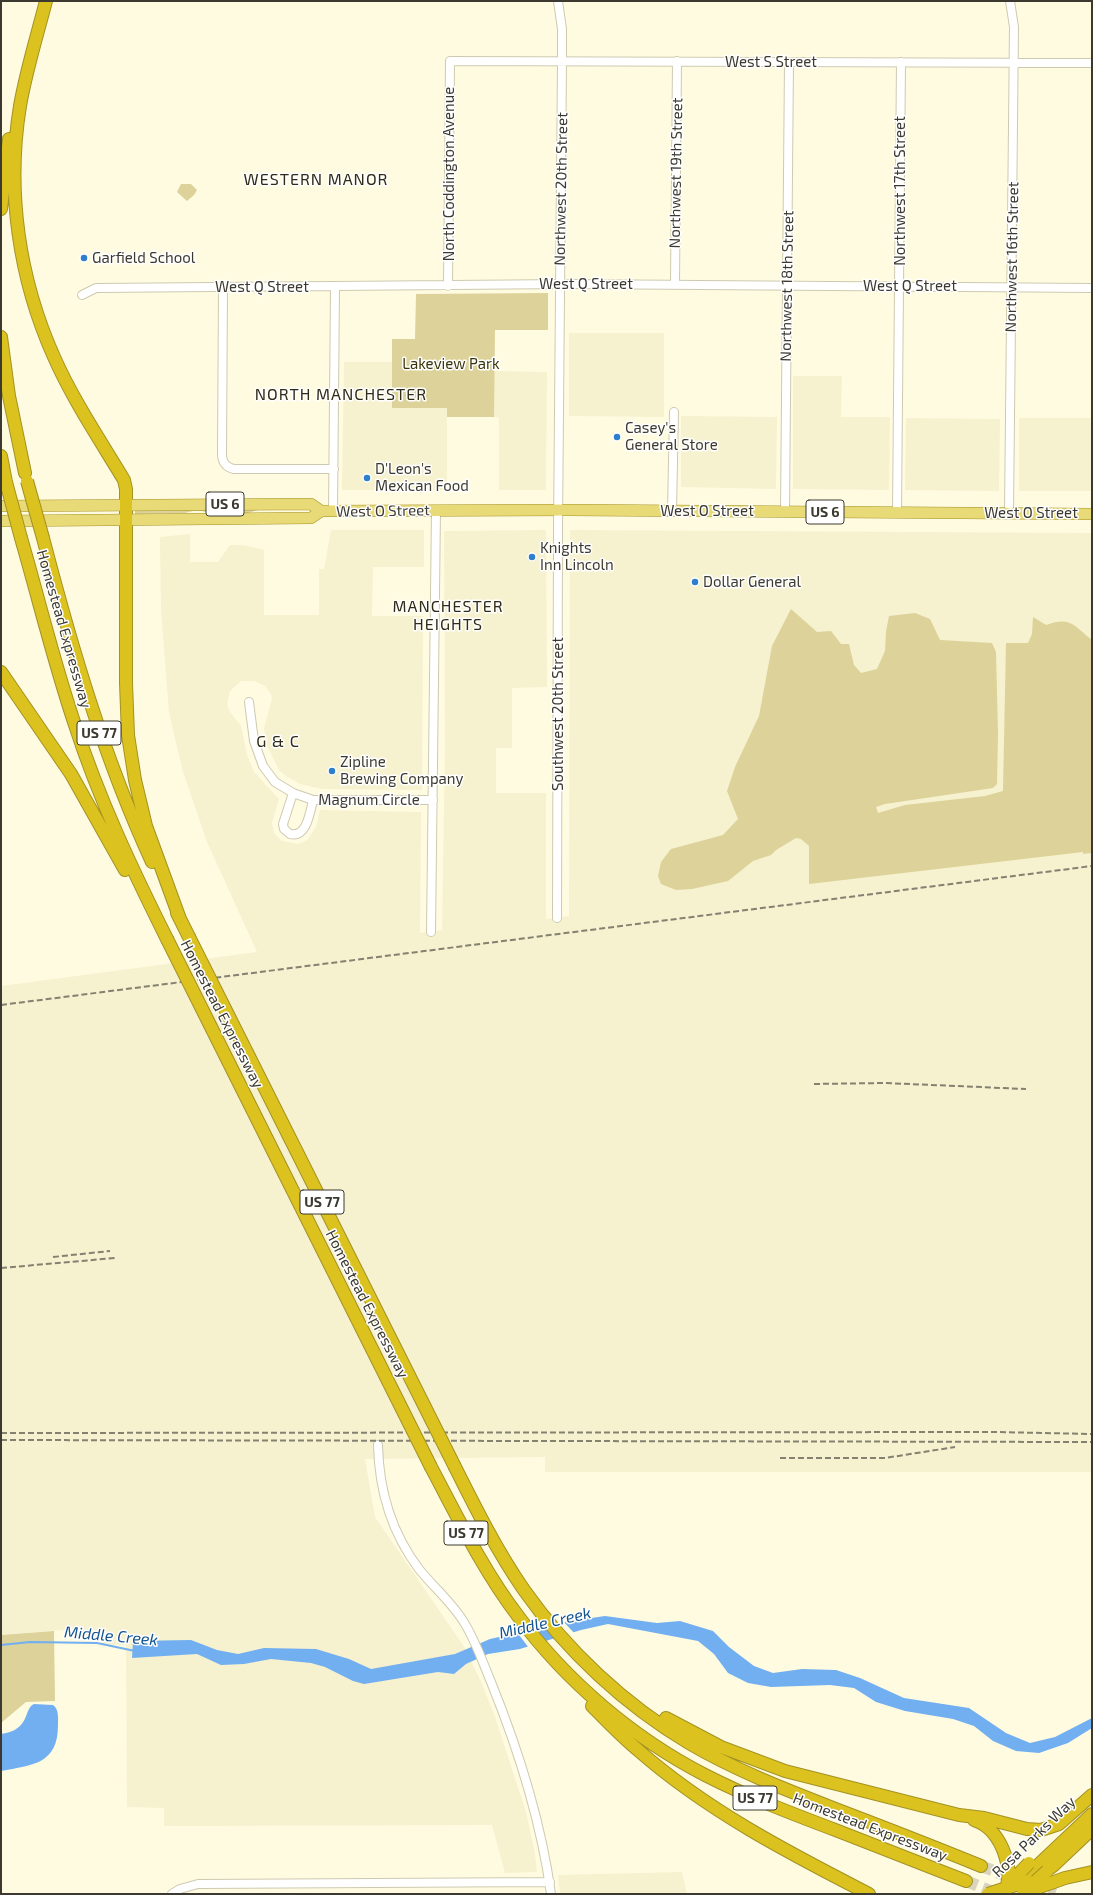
<!DOCTYPE html>
<html>
<head>
<meta charset="utf-8">
<style>
  body { margin:0 }
  #map { position:relative; width:1093px; height:1895px; overflow:hidden; background:#fffbe1; font-family:"Exo 2",sans-serif }
  canvas { display:block }
  .frame { position:absolute; inset:0; border:2px solid #3c3a30; pointer-events:none }
</style>
</head>
<body>
<div id="map">
<canvas width="1093" height="1895"></canvas>
<div class="frame"></div>
</div>
<script>
const context = document.querySelector('canvas').getContext('2d');
context.lineJoin = 'round';
function paint(path, color) { context.fillStyle = color; context.fill(path, 'evenodd'); }
function strokePath(path, color, width, dash) { context.strokeStyle = color; context.lineWidth = width; context.lineCap = dash ? 'butt' : 'round'; context.setLineDash(dash || []); context.stroke(path); }
function label(font, color, halo, rows, align = 'center') {
  context.font = font + ' "Exo 2",sans-serif'; context.lineWidth = 3; context.setLineDash([]); context.textBaseline = 'middle'; context.strokeStyle = halo; context.fillStyle = color; for (const [text, x, y, turn = 0] of rows) {
    context.save(); context.translate(x, y); context.rotate((+turn || 0) * Math.PI / 180); context.textAlign = isNaN(turn) ? turn : align; if (halo) context.strokeText(text, 0, 0); context.fillText(text, 0, 0); context.restore();
  }
}
paint(new Path2D(`
  M569,333h95v84l-95,-1z
  M344,362h48v46h55v82h-105z
  M494,371l53,1 -1,118h-47v-72l-5,-1z
  M793,376h49l-1,41h49l-1,73 -96,-1z
  M681,416l96,1 -1,72 -95,-2z
  M906,418l94,1 -1,72 -94,-1z
  M1019,418h73v73h-73z
  M331,530h93v37h-51l-1,49h51l-1,174 -100,-1 -22,-5 -14,-8 -7,-6 -12,-24 -3,-18 8,-29 -1,-5 -6,-8 -11,-5h-13l-11,10 -3,13 3,8 11,14 6,29 7,17 25,27 -7,24 2,10 8,8 16,3 9,-4 9,-13 4,-17 101,2 -1,121 22,-3 3,-182 -1,-217 102,-1 1,157 -35,1v60h-16v45h50v126l23,-3 1,-386 522,3v111l-6,-5 -3,215 9,-1v619h-547v-15l-180,2 10,58 90,131 17,36 13,33 31,95 9,42 2,18 -32,1 -13,-48 -328,1v-18l-37,-1 -1,-162h-24v-6l-40,-9 -61,5v-649l256,-34 -50,-110 -24,-70 -14,-59 -8,-103 -1,-73 30,-3v28h28l12,-17h13l21,5v65h55v-46h5z
  M682,1872l5,22h-127l-2,-19z`), '#f6f1cf');
paint(new Path2D(`
  M181,184h10l6,6 -3,5 -7,6 -10,-9z
  M548,293v37h-53l-1,87h-47v-9h-55v-69h23l1,-45z
  M261,509l-13,4h-39l-7,-2h-9l-8,2 -50,1v-4z
  M791,609l26,23 14,-1 10,13h8l5,21 7,8 16,-4 8,-18 1,-19 3,-16 26,-3 15,6 10,21 52,3 4,9 2,81 -1,51 -4,4 -108,16 -9,3 2,6 27,-8 80,-9 18,-5 3,-148h22l4,-9 1,-17 13,8c25,-9 27,0 46,15v213l-9,1v-2l-274,32v-38l-8,-7 -5,-1 -20,12 -5,5 -18,6 -25,20 -36,8 -16,1 -15,-6 -3,-8 3,-14 10,-13 52,-14 15,-16 -11,-28 8,-24 24,-51 13,-70z
  M54,1631l1,70 -29,1 -25,21v-88z`), '#dcd29a');
paint(new Path2D(`
  M605,1616l52,7 23,-2 33,10 16,16 25,19 19,7 29,-4 34,1 24,8 44,20 65,10 37,25 24,10 25,-6 37,-19v10l-24,15 -29,10 -23,-2 -23,-10 -19,-15 -21,-7 -48,-8 -29,-9 -22,-14 -24,-3 -59,2 -23,-4 -20,-10 -14,-19 -16,-13 -90,-17 -27,6 -61,19 -32,5 -22,10 -12,10 -16,-2 -74,12 -11,-3 -28,-14 -14,-4 -40,-4 -27,5 -23,1 -24,-11 -65,4 1,-17 58,-1 26,10 21,4 26,-6 52,1 33,10 22,10 84,-15 35,-15 81,-18z
  M34,1704l19,1c6,4 5,13 5,20 0,39 -25,40 -57,46v-37c30,-4 22,-25 33,-30z`), '#72aff1');
paint(new Path2D(`
  M563,1621l12,13 -18,5 -13,-14z
  M533,1627l13,16 -17,5 -13,-17z`), '#fffbe1');
strokePath(new Path2D(`
  M1,1645l29,-3 67,1 38,8`), '#72aff1', 2);
strokePath(new Path2D(`
  M981,1866l74,28
  M966,1881l32,13`), '#d8d4be', 12, [12, 6]);
const minor = new Path2D(`
  M675,285l2,-224
  M448,286l2,-225 642,2
  M223,287l-1,166c0,9 3,14 12,16h100
  M82,295l14,-7 473,-4 523,4
  M333,511l2,-224
  M672,511l2,-99
  M785,511l4,-449
  M897,512l4,-450
  M1009,513l5,-486 -4,-26
  M249,702l5,39 9,25 12,16 18,11 20,7h120
  M293,793l-10,31 1,5 6,5c17,4 20,-22 23,-34
  M557,918l1,-390 4,-467v-32l-4,-28
  M431,932l5,-422
  M378,1445c1,46 13,87 41,124 15,19 34,34 46,55 11,18 18,39 26,58 28,69 50,139 60,212
  M172,1894l8,-5 18,-5 352,-2`);
const major = new Path2D(`
  M1,506l310,-2 10,7
  M1,521l310,-3 10,-7 249,-1 522,4`);
const highway = new Path2D(`
  M46,1c-9,35 -20,70 -26,105 -14,85 -1,173 34,251 19,43 46,83 70,123l2,9v194l2,52 7,45 11,46 34,93
  M1,209l8,-70
  M1,337l8,59 16,77
  M1,456l5,26
  M21,538c18,62 33,125 54,187 24,74 57,144 92,214
  M43,538c29,111 61,220 109,324
  M1,672l70,102 54,96
  M177,913l12,24
  M431,1467c27,51 52,103 87,149 48,65 115,122 187,159 43,22 88,39 133,56 43,17 86,34 128,50
  M455,1467c21,42 42,84 69,123 43,61 101,115 165,153 46,27 95,46 144,65 50,19 99,38 148,58
  M592,1706c15,15 30,31 46,44 68,60 151,103 231,144
  M666,1718l55,29 64,24 174,44 25,3 43,11 14,1 18,-6 33,-29
  M974,1820c16,5 26,20 31,35
  M1039,1876l15,-11 38,-36
  M1065,1878l27,-6
  M1028,1881l9,-15 55,-52`);
strokePath(minor, '#cecab1', 10);
strokePath(major, '#a39224', 12);
strokePath(highway, '#a39224', 14);
strokePath(minor, '#fff', 8);
strokePath(major, '#e9da78', 11);
strokePath(highway, '#dbc21e', 12);
strokePath(new Path2D(`
  M1,1005l1091,-139
  M814,1084l71,-1 141,6
  M53,1257l57,-6
  M1,1268l114,-10
  M1,1433l993,-1 98,2
  M1,1440l1091,2
  M780,1458h105l70,-11`), '#848171', 2, [6, 3]);
const highwayBridge = new Path2D(`
  M27,481l16,57
  M6,482l15,56
  M189,937l266,530
  M167,939l264,528
  M1005,1855l4,16 -2,16
  M1007,1886l22,-23
  M1025,1891l22,-20
  M1023,1893l42,-15
  M988,1894l40,-13`);
strokePath(highwayBridge, '#a39224', 14, []);
strokePath(highwayBridge, '#dbc21e', 12);
for (const [x, y, r, color] of [
  [84,258,4,"#2d7ecd"],
  [617,437,4,"#2d7ecd"],
  [367,478,4,"#2d7ecd"],
  [532,557,4,"#2d7ecd"],
  [695,582,4,"#2d7ecd"],
  [332,771,4,"#2d7ecd"]
]) { const dot = new Path2D(); dot.arc(x, y, r, 0, 2 * Math.PI); context.fillStyle = color; context.fill(dot); strokePath(dot, '#fff', 1.5); }
for (const [x, y, w] of [
  [225,504,38],
  [825,512,38],
  [99,733,44],
  [322,1202,44],
  [466,1533,44],
  [755,1798,44]
]) { const box = new Path2D(); box.roundRect(x - w / 2, y - 12, w, 24, 3); context.fillStyle = '#fff'; context.fill(box); strokePath(box, '#3c3a30', 1); }
label('bold 14px', '#3c3a30', null, [
  ["US 6",225,504],
  ["US 6",825,512],
  ["US 77",99,733],
  ["US 77",322,1202],
  ["US 77",466,1533],
  ["US 77",755,1798]
]);
label('15px', '#3c3a30', '#fff', [
  ["West S Street",771,62],
  ["Northwest 19th Street",676,173,-89],
  ["North Coddington Avenue",449,174,-90],
  ["Northwest 20th Street",561,189,-89],
  ["Northwest 17th Street",900,191,-90],
  ["Northwest 16th Street",1012,257,-89],
  ["West Q Street",586,284],
  ["Northwest 18th Street",787,286,-89],
  ["West Q Street",910,286],
  ["West Q Street",262,287],
  ["West O Street",383,511,-1],
  ["West O Street",707,511],
  ["West O Street",1031,513],
  ["Homestead Expressway",64,629,74],
  ["Southwest 20th Street",558,714,-90],
  ["Magnum Circle",369,800],
  ["Homestead Expressway",222,1014,63],
  ["Homestead Expressway",367,1304,63],
  ["Homestead Expressway",870,1827,21],
  ["Rosa Parks Way",1034,1837,-44]
]);
label('15px', '#3c3a30', '#fff', [
  ["Garfield School",92,258],
  ["Casey's",625,428],
  ["General Store",625,445],
  ["D'Leon's",375,469],
  ["Mexican Food",375,486],
  ["Knights",540,548],
  ["Inn Lincoln",540,565],
  ["Dollar General",703,582],
  ["Zipline",340,762],
  ["Brewing Company",340,779]
], 'left');
label('15px', '#3a340b', '#fff', [
  ["Lakeview Park",451,364]
]);
context.letterSpacing = '1px';
label('16px', '#2f2b16', '#fff', [
  ["WESTERN MANOR",316,180],
  ["NORTH MANCHESTER",341,395],
  ["MANCHESTER",448,607],
  ["HEIGHTS",448,625],
  ["G & C",278,742]
]);
context.letterSpacing = '0px';
label('italic 16px', '#12538e', '#fff', [
  ["Middle Creek",545,1623,-13],
  ["Middle Creek",111,1636,5]
]);
</script>
</body>
</html>
